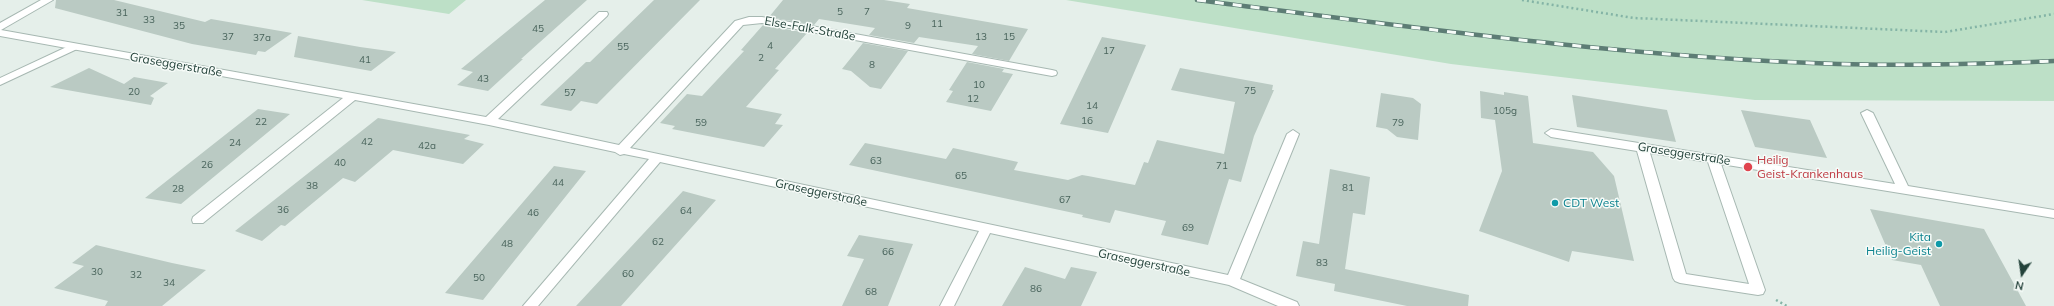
<!DOCTYPE html>
<html>
<head>
<meta charset="utf-8">
<style>
  body { margin:0 }
  #map { position:relative; width:2054px; height:306px; overflow:hidden; background:#e5efea; font-family:Mulish,sans-serif }
  canvas { display:block }
  .north { position:absolute; left:2002px; top:254px; width:40px; height:40px; -webkit-text-stroke:3px #f6fbf8; paint-order:stroke; rotate:193deg; font-size:11px; font-weight:700; line-height:16px; text-align:center; color:#23423a }
  .north::after { content:''; display:block; margin:auto; width:14px; height:18px; background:#23423a; clip-path:polygon(50% 0,100% 100%,50% 72%,0 100%) }
</style>
</head>
<body>
<div id="map">
<canvas width="2054" height="306"></canvas>
<div class="north">N</div>
</div>
<script>
const context = document.querySelector('canvas').getContext('2d');
context.lineJoin = 'round';
function paint(path, color) { context.fillStyle = color; context.fill(path, 'evenodd'); }
function strokePath(path, color, width, dash) { context.strokeStyle = color; context.lineWidth = width; context.lineCap = dash ? 'butt' : 'round'; context.setLineDash(dash || []); context.stroke(path); }
function label(font, color, halo, rows, align = 'center') {
  context.font = font + ' Mulish,sans-serif'; context.lineWidth = 3; context.setLineDash([]); context.textBaseline = 'middle'; context.strokeStyle = halo; context.fillStyle = color; for (const [text, x, y, turn = 0] of rows) {
    context.save(); context.translate(x, y); context.rotate((+turn || 0) * Math.PI / 180); context.textAlign = isNaN(turn) ? turn : align; if (halo) context.strokeText(text, 0, 0); context.fillText(text, 0, 0); context.restore();
  }
}
paint(new Path2D(`
  M362,0h104l-17,14z
  M1066,0h988v101l-299,-1 -304,-36z`), '#bde0c7');
paint(new Path2D(`
  M56,0h58l91,22 6,-3 81,14 -27,19 -7,-1 -2,4 -64,-11 -137,-36z
  M545,0h42l-66,59h2l-35,32 -31,-6 16,-13 -12,-3z
  M654,0h46l-103,104 -16,-3 -10,10 -31,-6 46,-43h4z
  M783,0h101l26,4 -3,4 121,21 -19,32 -37,-7 6,-8 -59,-9 -5,6 -45,-8 6,-7 -56,-9 -5,6 -45,-8z
  M763,25l44,8 -32,36 4,1 -33,37 36,7 -7,10 8,1 -19,22 -92,-18 3,-3 -15,-3 27,-29 15,2 42,-45 -3,-1z
  M298,36l62,11 36,5 -25,19 -77,-14z
  M1102,37l44,8 -38,88 -48,-9z
  M863,43l45,8 -27,38 -11,-2 -19,-16 -9,-2z
  M967,62l37,7 -2,3 11,2 -22,37 -45,-9 7,-11 -4,-1z
  M89,68l35,16 10,-7 34,6 -18,13 4,2 -3,7 -101,-18z
  M1180,68l93,17 -1,5h2l-20,46 -13,46 -12,-3 -21,66 -47,-10 5,-14 -51,-11 -5,13 -28,-6 1,-2 -234,-50 16,-22 81,16 7,-11 65,14 -4,8 54,10 14,-5 6,1 47,9 9,-23 4,1 9,-23 67,14 11,-52 -64,-12z
  M1480,91l24,4v-3l24,4 5,47 60,9 21,24 20,85 -62,-10 -3,11 -90,-31 23,-60 -7,-51 -14,-2z
  M1381,93l32,5 8,6 -3,36 -21,-3 -10,-8 -11,-2z
  M1572,95l95,15 9,32 -99,-15z
  M258,109l32,5 -109,90 -36,-6z
  M1741,110l69,10 17,38 -72,-11z
  M378,118l92,17 -6,4 20,5 -21,20 -70,-14 -38,32 -12,-4 -58,48 -4,-1 -19,16 -27,-10z
  M554,166l32,5 -103,129 -38,-7z
  M1330,169l40,8 -5,38 -12,-2 -8,56 124,26 -1,11h-61l-73,-15 1,-7 -39,-8 7,-35 16,3z
  M683,191l33,9 -95,106h-45z
  M1870,209l114,20 42,77h-86l-19,-41 -29,-5z
  M859,235l54,9 -25,62h-46l22,-47 -17,-3z
  M96,245l76,18 34,7 -44,36h-57l3,-5 -54,-13 30,-22 -12,-3z
  M1025,267l40,12 6,-12 26,5 -16,34h-79z`), '#bacac3');
const lane = new Path2D(`
  M73,44l4,1 1,2 -1,2 -77,36v-7z
  M1867,110l6,3 35,73 146,24v8l-333,-54 44,126 -2,4 -5,1 -78,-12 -5,-2 -2,-3 -36,-127 -86,-14 -6,-4 6,-4 344,55 -34,-71zM1650,153l58,9 41,122 -63,-10z`);
const street = new Path2D(`
  M41,0h12l-52,30 485,87 113,-105h8l1,2 -1,2 -109,103 121,26 116,-124 14,-4h13l290,53 4,1 1,2 -1,2 -4,1 -290,-53 -19,2 -113,123 598,127 59,-141 6,-4 6,4 -59,145 57,23 2,4h-21l-49,-21 -239,-52 -36,73h-14l39,-75 -319,-69 -122,144h-15l126,-147 -25,-5 -4,1 -5,-3 -126,-27 -134,-25 -152,123h-10l-1,-3 1,-3 150,-119 -343,-62v-13z`);
strokePath(lane, '#a7b8b2', 2);
strokePath(street, '#a7b8b2', 2);
strokePath(new Path2D(`
  M1522,0l112,18 311,14 109,-18
  M1776,300l11,6`), '#84b4a6', 2.5, [2, 3]);
paint(lane, '#fff');
paint(street, '#fff');
const rail = new Path2D(`
  M1197,0c213,27 426,57 641,64 72,2 144,0 216,-3`);
strokePath(rail, '#5d7d75', 4.5);
strokePath(rail, '#f6fbf8', 3, [9]);
for (const [x, y, r, color] of [
  [1748,167,5,"#e0444e"],
  [1555,203,4,"#0f9aa8"],
  [1939,244,4,"#0f9aa8"]
]) { const dot = new Path2D(); dot.arc(x, y, r, 0, 2 * Math.PI); context.fillStyle = color; context.fill(dot); strokePath(dot, '#f6fbf8', 1.5); }
label('10px', '#49645c', null, [
  ["5",840,12],
  ["7",867,12],
  ["31",122,13],
  ["33",149,20],
  ["11",937,24],
  ["35",179,26],
  ["9",908,26],
  ["45",538,29],
  ["37",228,37],
  ["13",981,37],
  ["15",1009,37],
  ["37a",262,38],
  ["4",770,46],
  ["55",623,47],
  ["17",1109,51],
  ["2",761,58],
  ["41",365,60],
  ["8",872,65],
  ["43",483,79],
  ["10",979,85],
  ["75",1250,91],
  ["20",134,92],
  ["57",570,93],
  ["12",973,99],
  ["14",1092,106],
  ["105g",1505,111],
  ["16",1087,121],
  ["22",261,122],
  ["59",701,123],
  ["79",1398,123],
  ["42",367,142],
  ["24",235,143],
  ["42a",427,146],
  ["63",876,161],
  ["40",340,163],
  ["26",207,165],
  ["71",1222,166],
  ["65",961,176],
  ["44",558,183],
  ["38",312,186],
  ["81",1348,188],
  ["28",178,189],
  ["67",1065,200],
  ["36",283,210],
  ["64",686,211],
  ["46",533,213],
  ["69",1188,228],
  ["62",658,242],
  ["48",507,244],
  ["66",888,252],
  ["83",1322,263],
  ["30",97,272],
  ["60",628,274],
  ["32",136,275],
  ["50",479,278],
  ["34",169,283],
  ["86",1036,289],
  ["68",871,292]
]);
label('12px', '#23423a', '#f6fbf8', [
  ["Else-Falk-Straße",810,29,10],
  ["Graseggerstraße",176,65,10],
  ["Graseggerstraße",1684,154,9],
  ["Graseggerstraße",821,193,12],
  ["Graseggerstraße",1144,263,12]
]);
label('12px', '#be3a42', '#f6fbf8', [
  ["Heilig",1757,160],
  ["Geist-Krankenhaus",1757,174]
], 'left');
label('12px', '#0d838f', '#f6fbf8', [
  ["CDT West",1563,203],
  ["Kita",1931,237,"right"],
  ["Heilig-Geist",1931,251,"right"]
], 'left');
</script>
</body>
</html>
